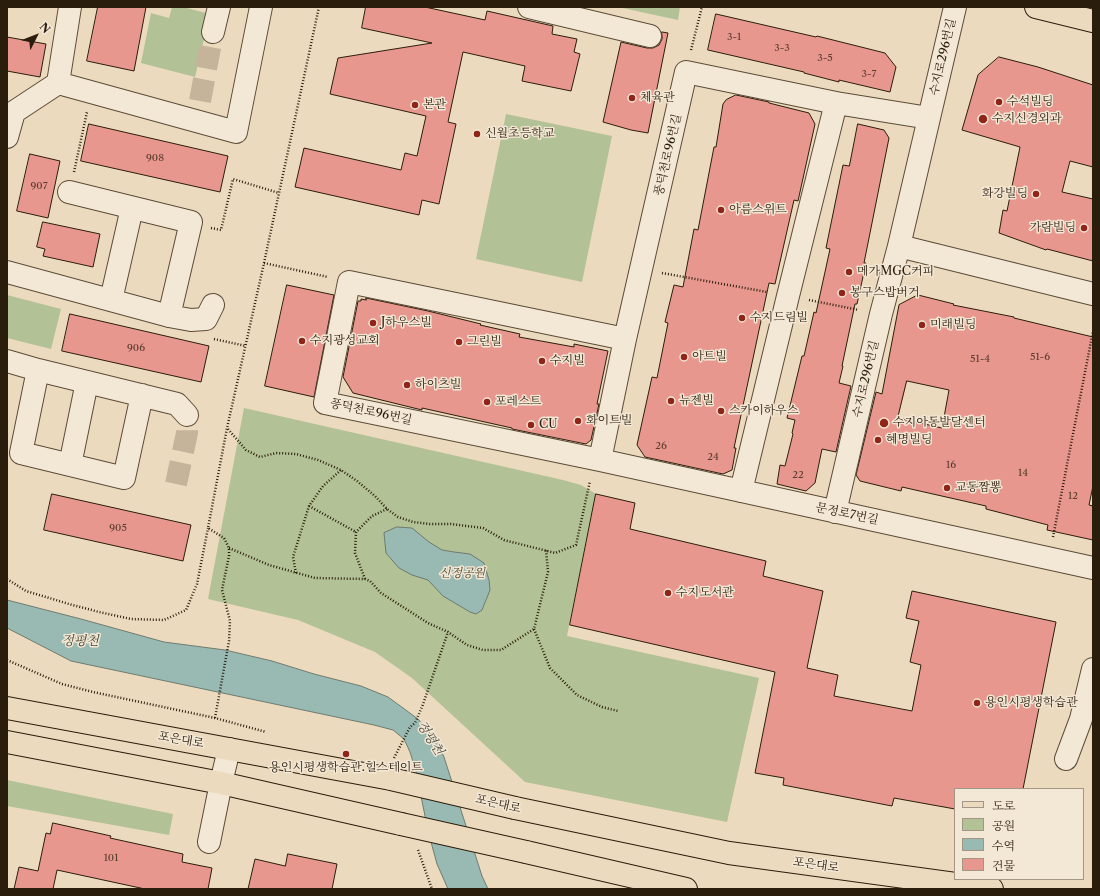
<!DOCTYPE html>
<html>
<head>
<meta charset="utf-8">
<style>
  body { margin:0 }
  #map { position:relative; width:1100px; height:896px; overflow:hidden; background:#ecdabe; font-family:"Libre Caslon Text","Noto Serif KR",serif }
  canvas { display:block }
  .frame { position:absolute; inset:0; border:8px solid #2b1d0b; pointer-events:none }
  .legend { position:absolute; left:954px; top:788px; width:130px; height:92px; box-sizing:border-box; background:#f3e7d5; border:1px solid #a39684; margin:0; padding:5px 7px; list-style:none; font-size:12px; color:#2b1d0b }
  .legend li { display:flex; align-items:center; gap:8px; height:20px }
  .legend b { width:20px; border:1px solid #a39684 }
  .north { position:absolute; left:16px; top:16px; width:40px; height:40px; -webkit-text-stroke:3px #f3e7d5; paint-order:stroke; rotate:48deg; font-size:11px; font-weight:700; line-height:16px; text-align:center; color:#2b1d0b }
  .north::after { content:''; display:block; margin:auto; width:14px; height:18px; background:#2b1d0b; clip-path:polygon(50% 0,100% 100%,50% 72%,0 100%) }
</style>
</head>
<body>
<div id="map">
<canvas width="1100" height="896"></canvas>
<div class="frame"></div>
<ul class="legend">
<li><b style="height:5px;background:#ecdabe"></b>도로</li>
<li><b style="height:11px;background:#b2c196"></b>공원</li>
<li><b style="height:11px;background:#99bab3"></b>수역</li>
<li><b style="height:11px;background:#e7978e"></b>건물</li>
</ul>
<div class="north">N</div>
</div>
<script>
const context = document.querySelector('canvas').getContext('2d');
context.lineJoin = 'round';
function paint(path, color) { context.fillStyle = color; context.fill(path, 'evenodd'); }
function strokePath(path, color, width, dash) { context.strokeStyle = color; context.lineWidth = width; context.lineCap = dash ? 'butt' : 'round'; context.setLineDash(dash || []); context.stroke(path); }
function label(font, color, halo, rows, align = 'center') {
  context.font = font + ' "Libre Caslon Text","Noto Serif KR",serif'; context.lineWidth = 3; context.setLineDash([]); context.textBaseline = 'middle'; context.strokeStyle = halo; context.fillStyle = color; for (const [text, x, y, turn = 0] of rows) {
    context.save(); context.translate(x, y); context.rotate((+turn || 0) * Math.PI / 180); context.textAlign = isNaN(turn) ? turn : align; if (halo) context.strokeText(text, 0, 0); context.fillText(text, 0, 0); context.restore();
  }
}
paint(new Path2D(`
  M172,7h11l27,7 -15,63 -54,-14 10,-50 18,5z
  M618,7h62l-2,13z
  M506,114l106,22 -30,146 -106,-23z
  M7,295l54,14 -10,40 -44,-11z
  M244,408l319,72 18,5 15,9 -29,142 192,42 -32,144 -202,-40 -113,-104 -37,-26 -77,-32 -90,-21z
  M7,780l166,34 -4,21 -162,-29z`), '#b2c196');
const water = new Path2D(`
  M397,527l15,1 17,14 13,8 12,2 16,2 14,9 5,17 1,10 -8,20 -6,4 -6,-2 -27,-16 -15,-16 -16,-5 -13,-7 -13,-15 -2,-20z
  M7,600l74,19 83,23 61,8 47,11 42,13 47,12 27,11 30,22 18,21 8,17 38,119 6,13h-40l-11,-25 -9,-33 -12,-60 -6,-19 -6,-13 -11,-9 -19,-5 -303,-64 -64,-33z`);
paint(water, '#99bab3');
strokePath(water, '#6d7b70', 1);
const building = new Path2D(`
  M98,7h48l-12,64 -47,-10z
  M366,7h59l60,13 2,-9 66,15 -1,8 25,5 -3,13 6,2 -9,37 -49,-10 3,-15 -62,-14 -15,70 8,2 -17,80 -17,-4 -3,15 -124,-28 9,-39 97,22 4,-17 12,3 9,-40 -96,-22 8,-36 94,-15 -70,-15z
  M716,14l100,23 1,-1 68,17 11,14 -6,25 -51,-12v2l-35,-9v-1l-96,-22z
  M662,32l6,1 -20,100 -17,-3 -28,-8 18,-80 26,6h6l6,-3 3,-6z
  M7,37l39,7 -6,33 -33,-6z
  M999,57l39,10 55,18v82l-23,-6 -8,31 31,7v62l-46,-12 -1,1 -47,-17 4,-23 4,1 13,-64 -58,-17 16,-55z
  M736,95l33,7v1l40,10 6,11 -17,77 -4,-1 -19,84 -6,-1 -35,165h2l-4,22 -9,4 -78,-17 -8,-12 15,-68 5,1 11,-55 -3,-1 9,-37 9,2 11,-58 4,1 16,-83h2l7,-43 3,-4z
  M89,124l139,32 -8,36 -139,-31z
  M858,124l26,6 5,8 -25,125h2l-9,41h-2l-13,62h1l-4,17 12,3 -15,66 -14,-3 -7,34 -9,8 -29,-7 3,-19 5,1 8,-32 -1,-1 3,-13 -8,-2 15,-62h2l10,-44 2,1 14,-64 -4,-1 17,-83 6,1z
  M30,154l30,7 -12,57 -31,-7z
  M43,222l57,12 -7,33 -50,-11 2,-7 -8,-2z
  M287,285l47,10 -20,102 -49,-11z
  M918,295l36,9 -1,1 61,12v1l79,19v149l-4,19 4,1v34l-46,-10 1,-5 -62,-16v-3l-84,-19 -1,4 -41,-10 -4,-6 20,-83 6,2 17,-89zM907,381l42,9 -7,38 -44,-10z
  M366,298l62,13 53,13 -1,1 40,9 -1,3 55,10v-3l34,7 -11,53h2l-8,36 -5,4 -74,-15v-1l-90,-20v2l-69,-17 -10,-16 15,-76h3v-2l5,1z
  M70,314l139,32 -8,36 -139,-31z
  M52,494l139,31 -8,36 -139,-31z
  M596,494l39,9 -5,26 136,32 -3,15 60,15 -16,77 31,7 -4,21 78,15 9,-46 -11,-3 9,-41 -13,-3 6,-27 144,31 -33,167h-68v20l-61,-11 -2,8 -109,-21 1,-7 -29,-5 20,-101 -205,-47z
  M53,823l58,13 -1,2 73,16 -1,8 30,6 -4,21h-63l-88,-19 -4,19h-39l5,-22 19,4 8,-38 4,1z
  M288,854l49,10 -5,25h-84l7,-30 30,7z`);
paint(building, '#e7978e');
strokePath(building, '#2b1d0b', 1);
strokePath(new Path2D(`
  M200,101l13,-69
  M176,484l11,-51v-18`), '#c5b49a', 22, [22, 11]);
const minor = new Path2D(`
  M529,7l121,29
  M213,32l6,-25
  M58,83l178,49 25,-125
  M7,137l7,-25 44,-29 12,-76
  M69,192l122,30 -22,94
  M899,246l194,48
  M7,272l162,44 22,4 15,-1 7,-14
  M111,300l21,-92
  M625,339l-276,-57 -24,121 275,57 493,108
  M7,361l31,9 139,34 10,11
  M38,370l-17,83 103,25 18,-83
  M600,460l25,-121 61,-267 150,31 93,15
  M70,465l17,-83
  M741,491l47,-195 48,-193
  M835,512l46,-198 18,-68 56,-239
  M1066,759l15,-40 12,-50
  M209,842l12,-59 8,-34`);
const major = new Path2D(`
  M1036,7l57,14
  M7,708l384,71
  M7,742l214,41 180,41
  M515,808l214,45 263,36
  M526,852l160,37`);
strokePath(minor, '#5b4c38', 24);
strokePath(major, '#2b1d0b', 24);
strokePath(new Path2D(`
  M691,50l11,-43
  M74,172l13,-60
  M211,228l10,2 12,-51 46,14
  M264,263l64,14
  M662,273l105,19
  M809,300l50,10
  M214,339l32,7
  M228,429l18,21 14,7 16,-4 20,1 22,6 23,10 16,11 18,15 12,13 11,8 15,5 17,2h21l32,4 21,12 51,13 21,-8 14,-64
  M309,506l47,26
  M1053,537l40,-206
  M229,548l40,17 46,13 50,1 5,2 11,12 47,30 20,9 19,13 16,5h18l33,-21 14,-57 -2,-22
  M296,573l-3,-16 16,-51 14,-20 18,-16
  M7,579l19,12 43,13 30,8 32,7 33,1 22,-10 11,-26 11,-56
  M365,579l-10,-26 1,-21 16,-16 15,-7
  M534,629l16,39 27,27 25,12 16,4
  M7,660l55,24 31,8 122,26 51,14
  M215,718l14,-77 1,-20 -8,-31 7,-34v-8l-5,-10 -16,-10 19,-100 37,-165 55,-256
  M394,758l16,-31 5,-4 7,-16 26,-75
  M418,850l14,39`), '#2b1d0b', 2.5, [1, 2]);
strokePath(minor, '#f3e7d5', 22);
strokePath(major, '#ecdabe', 22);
const majorBridge = new Path2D(`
  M391,779l124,29
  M401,824l125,28`);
strokePath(majorBridge, '#2b1d0b', 24, []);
strokePath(majorBridge, '#ecdabe', 22);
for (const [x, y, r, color] of [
  [632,98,4,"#8f2418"],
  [999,102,4,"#8f2418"],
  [415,105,4,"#8f2418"],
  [983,119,5,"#8f2418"],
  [477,134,4,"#8f2418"],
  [1036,194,4,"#8f2418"],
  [721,210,4,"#8f2418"],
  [1084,228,4,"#8f2418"],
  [849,272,4,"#8f2418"],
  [842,293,4,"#8f2418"],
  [742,318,4,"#8f2418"],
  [373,323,4,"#8f2418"],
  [922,325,4,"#8f2418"],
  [302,341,4,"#8f2418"],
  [459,342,4,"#8f2418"],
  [684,357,4,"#8f2418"],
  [542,361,4,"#8f2418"],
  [407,385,4,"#8f2418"],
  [671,401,4,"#8f2418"],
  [487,402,4,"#8f2418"],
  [721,411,4,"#8f2418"],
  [578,421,4,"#8f2418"],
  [884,423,5,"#8f2418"],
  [531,425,4,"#8f2418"],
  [878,440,4,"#8f2418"],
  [947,488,4,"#8f2418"],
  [668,593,4,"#8f2418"],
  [977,703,4,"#8f2418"],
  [346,754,4,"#8f2418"]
]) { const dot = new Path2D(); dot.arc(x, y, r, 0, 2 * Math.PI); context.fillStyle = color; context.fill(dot); strokePath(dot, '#f3e7d5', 1.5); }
label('10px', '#5a3c2c', null, [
  ["3-1",734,37],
  ["3-3",782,48],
  ["3-5",825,58],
  ["3-7",869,74],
  ["908",155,158],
  ["907",39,186],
  ["906",136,348],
  ["51-6",1040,357],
  ["51-4",980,359],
  ["26",661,446],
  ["24",713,457],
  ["16",951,465],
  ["14",1023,473],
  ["22",798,475],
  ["12",1073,496],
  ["905",118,528],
  ["101",111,858]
]);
label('12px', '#2b1d0b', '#f3e7d5', [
  ["수지로296번길",943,57,-77],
  ["풍덕천로96번길",668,155,-77],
  ["수지로296번길",866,379,-77],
  ["풍덕천로96번길",371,412,12],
  ["문정로7번길",847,514,12],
  ["포은대로",181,740,10],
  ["포은대로",498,804,13],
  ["포은대로",816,865,8]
]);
label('12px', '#2b1d0b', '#f3e7d5', [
  ["체육관",640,98],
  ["수석빌딩",1007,102],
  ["본관",423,105],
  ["수지신경외과",992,119],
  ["신월초등학교",485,134],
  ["화강빌딩",1028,194,"right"],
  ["아름스위트",729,210],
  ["가람빌딩",1076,228,"right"],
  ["메가MGC커피",857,272],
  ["봉구스밥버거",850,293],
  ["수지드림빌",750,318],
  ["J하우스빌",381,323],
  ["미래빌딩",930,325],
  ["수지광성교회",310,341],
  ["그린빌",467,342],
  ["아트빌",692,357],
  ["수지빌",550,361],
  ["하이츠빌",415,385],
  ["뉴젠빌",679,401],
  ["포레스트",495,402],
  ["스카이하우스",729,411],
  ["화이트빌",586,421],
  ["수지아동발달센터",893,423],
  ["CU",539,425],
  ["혜명빌딩",886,440],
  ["교동짬뽕",955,488],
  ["수지도서관",676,593],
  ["용인시평생학습관",985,703],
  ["용인시평생학습관.힐스테이트",346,768,"center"]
], 'left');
label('italic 12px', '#544e35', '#f3e7d5', [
  ["신정공원",462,574]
]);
label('italic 13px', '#4c4c3d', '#f3e7d5', [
  ["정평천",80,641],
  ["정평천",430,738,58]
]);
</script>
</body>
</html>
